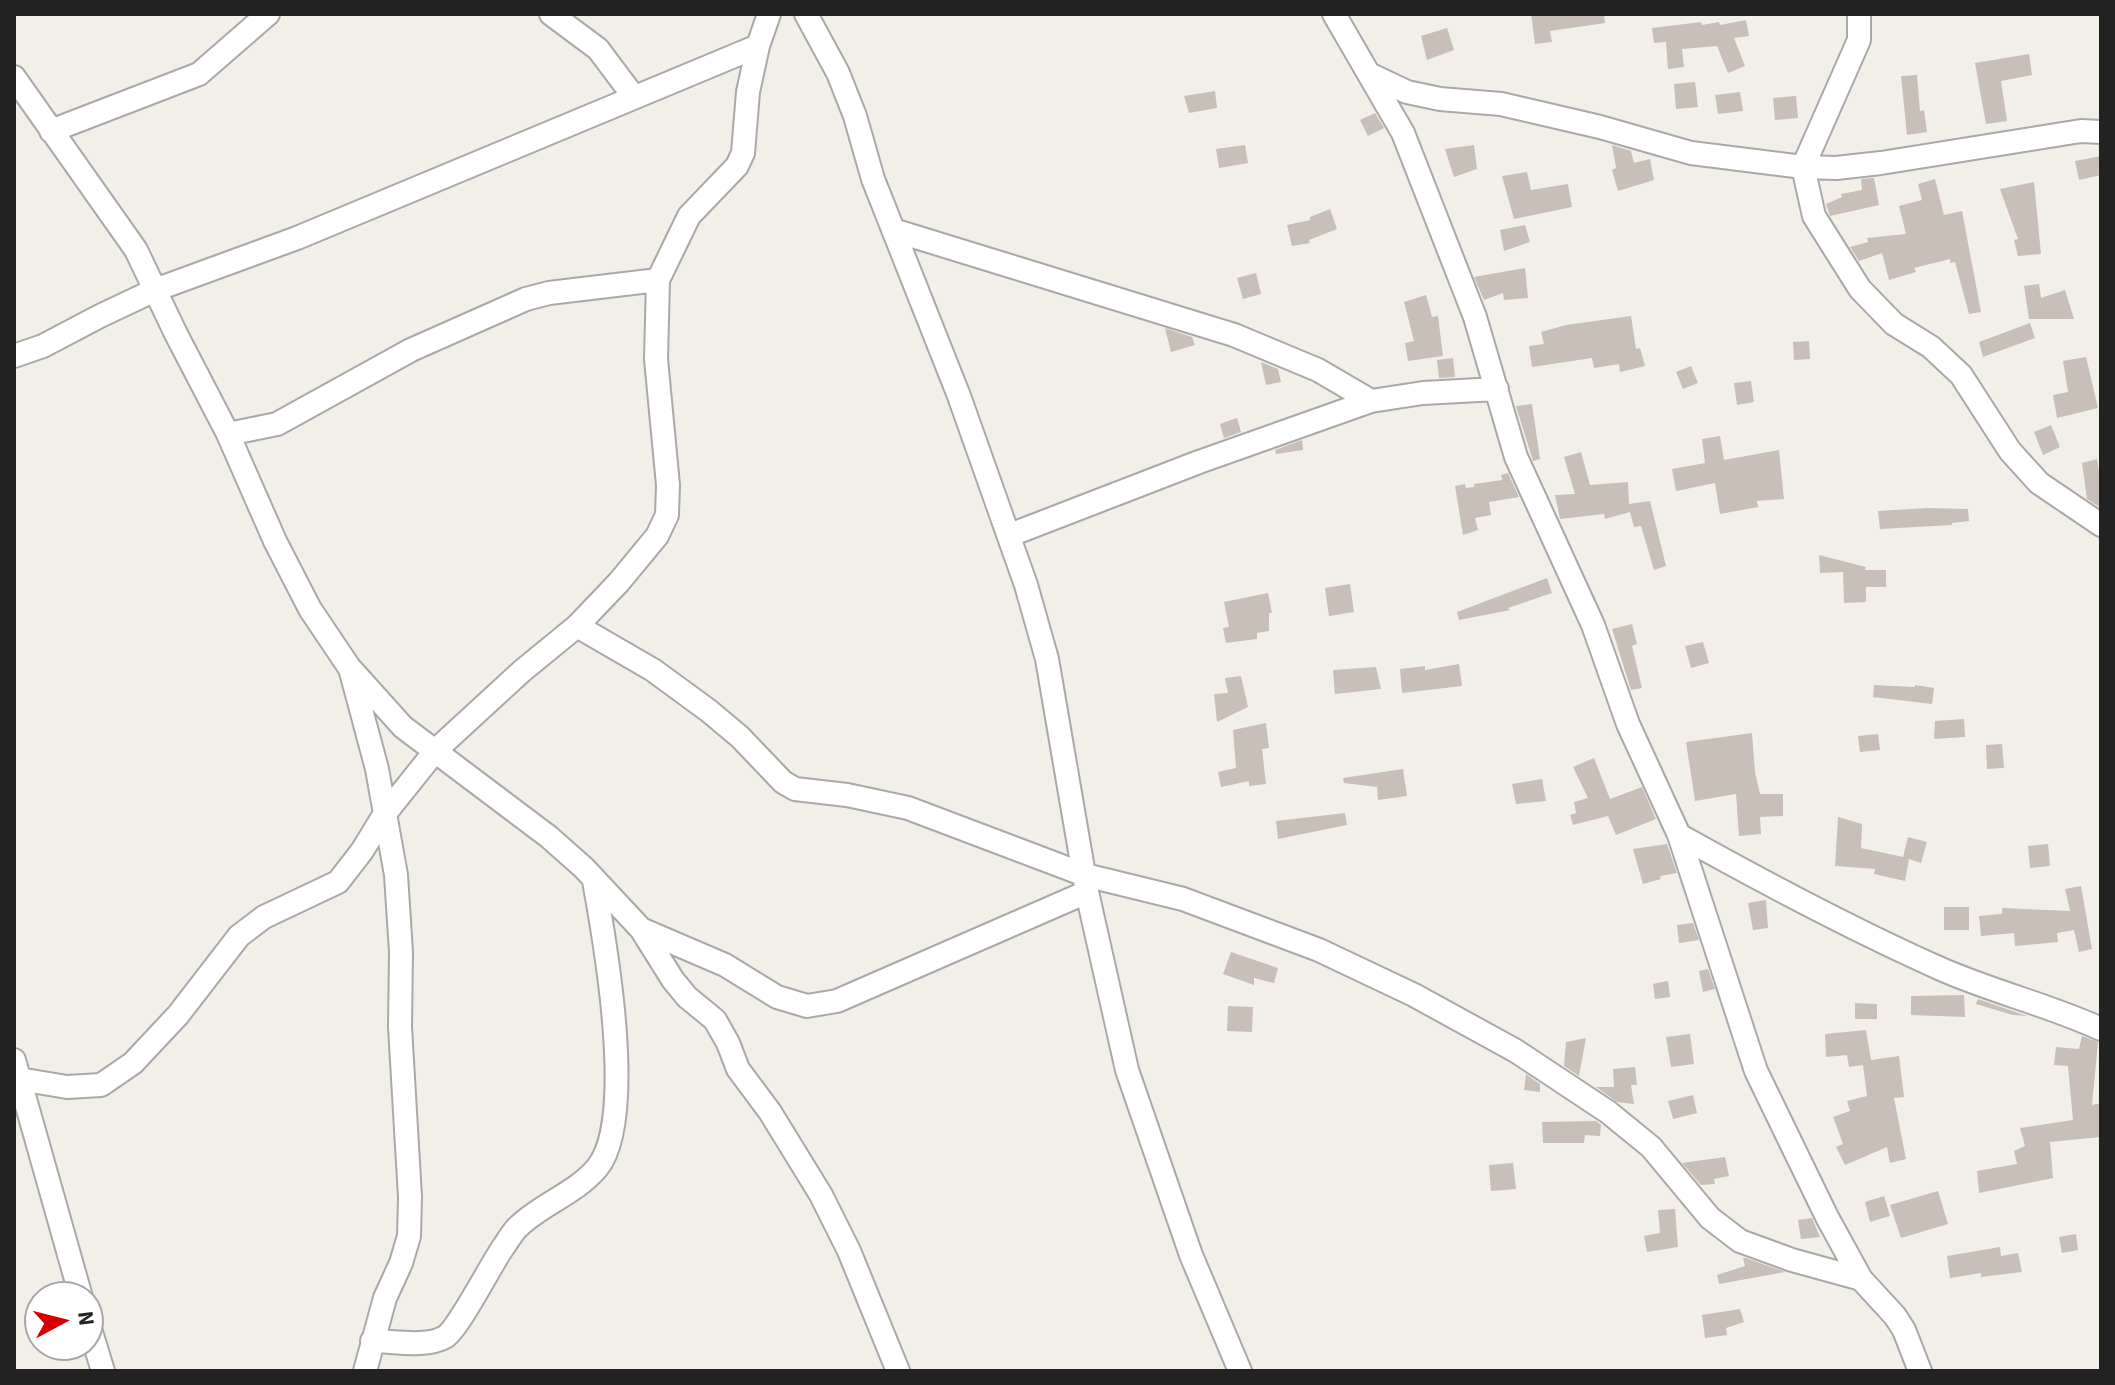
<!DOCTYPE html>
<html>
<head>
<meta charset="utf-8">
<style>
  body { margin:0 }
  #map { position:relative; width:2115px; height:1385px; overflow:hidden; background:#f2efe9; font-family:"Source Sans 3",sans-serif }
  canvas { display:block }
  .frame { position:absolute; inset:0; border:16px solid #222; pointer-events:none }
  .north { position:absolute; left:24px; top:1281px; width:80px; height:80px; box-sizing:border-box; background:#fff; border:2px solid #a7a7a7; border-radius:50%; rotate:83deg; font-size:22px; font-weight:700; line-height:32px; text-align:center; color:#222 }
  .north::after { content:''; display:block; margin:auto; width:28px; height:36px; background:#d40000; clip-path:polygon(50% 0,100% 100%,50% 72%,0 100%) }
</style>
</head>
<body>
<div id="map">
<canvas width="2115" height="1385"></canvas>
<div class="frame"></div>
<div class="north">N</div>
</div>
<script>
const context = document.querySelector('canvas').getContext('2d');
context.lineJoin = 'round';
function paint(path, color) { context.fillStyle = color; context.fill(path, 'evenodd'); }
function strokePath(path, color, width, dash) { context.strokeStyle = color; context.lineWidth = width; context.lineCap = dash ? 'butt' : 'round'; context.setLineDash(dash || []); context.stroke(path); }
paint(new Path2D(`
  M1531,14h73l1,9 -55,8 2,11 -17,2z
  M1746,20l3,16 -15,2 11,28 -17,7 -11,-27 -35,3 2,18 -16,2 -2,-27 -12,1 -2,-15 49,-6 1,3 17,-3 1,3z
  M1447,28l7,22 -27,10 -6,-24z
  M2029,54l3,21 -31,6 6,40 -21,3 -11,-61z
  M1917,75l3,36 4,-1 3,22 -20,3 -6,-59z
  M1695,82l3,25 -22,2 -2,-25z
  M1215,91l2,17 -28,5 -5,-17z
  M1740,92l3,19 -25,3 -3,-19z
  M1796,96l2,22 -23,2 -2,-22z
  M1375,113l9,15 -16,8 -8,-16z
  M1245,145l3,18 -29,5 -3,-19z
  M1474,145l3,24 -23,8 -9,-28z
  M1612,145l19,6 3,12 16,-4 4,21 -36,11 -6,-21 4,-2z
  M2101,156v19l-22,5 -4,-19z
  M1527,172l4,18 37,-6 4,23 -58,12 -12,-43z
  M1874,178l5,27 -49,11 -4,-12 16,-7 -1,-3 21,-4 -1,-11z
  M1935,179l9,36 18,-4 19,101 -12,2 -14,-52 -5,1v-4l-36,9 2,4 -27,8 -7,-27 -23,8 -9,-14 18,-5 -1,-4 39,-4 -7,-28 23,-6 -4,-16z
  M2034,182l7,72 -23,2 -4,-16 4,-1 -18,-50z
  M1330,209l7,20 -28,11 1,3 -18,3 -5,-21 23,-5v-3z
  M1525,225l5,17 -26,9 -4,-21z
  M1525,268l3,30 -24,2 -1,-7 -19,7 -10,-23z
  M1256,273l5,21 -18,5 -6,-21z
  M2039,284l2,14 24,-8 9,29h-45l-5,-33z
  M1426,295l6,22 6,-1 5,40 -35,5 -3,-18 9,-2 -10,-39z
  M1631,316l5,33 4,-1 5,18 -25,6 -1,-8 -25,4 -2,-10 -60,9 -3,-21 15,-2 -3,-12 25,-7z
  M2030,323l5,15 -52,19 -4,-15z
  M1165,328l27,9 3,8 -24,7z
  M1809,341l1,18 -16,1 -1,-18z
  M2086,357l12,51 -41,10 -4,-23 15,-3 -5,-31z
  M1453,358l2,19 -16,1 -2,-18z
  M1261,362l17,7 3,13 -15,3z
  M1691,366l7,17 -15,6 -7,-17z
  M1751,381l3,21 -17,3 -3,-22z
  M1532,404l8,55 -7,2 -17,-55z
  M1237,418l4,14 -17,6 -4,-14z
  M2051,425l9,22 -17,8 -9,-23z
  M1720,436l4,24 55,-10 5,49 -27,2 1,6 -38,7 -5,-31 -39,8 -4,-22 33,-6 -3,-24z
  M1302,440l1,10 -27,4 -1,-4z
  M1581,452l9,33 38,-3 1,22 21,-3 16,65 -12,4 -13,-44 -7,1 -4,-15 -25,7 -1,-5 -44,5 -5,-24 20,-1 -11,-37z
  M2097,459l4,25v24l-14,-9 -5,-36z
  M1508,473l11,24 -30,5 2,13 -16,3 3,12 -15,5 -8,-49 10,-2 1,4 8,-1v-3l28,-4 -1,-5z
  M1927,508l41,1 1,12 -17,2v2l-72,4 -2,-18z
  M1819,555l47,12 -1,3h21v17h-20v15l-22,1 -1,-31 -23,1z
  M1547,578l5,15 -44,15 2,2 -51,10 -2,-8z
  M1350,584l4,28 -25,4 -4,-28z
  M1268,593l4,20h-3v18l-12,2v6l-31,4 -3,-15 6,-1 -5,-25z
  M1632,624l5,20 -5,2 10,42 -11,2 -19,-61z
  M1703,642l6,21 -18,5 -6,-22z
  M1459,664l3,22 -60,7 -2,-24 25,-3v4z
  M1376,667l5,22 -46,5 -2,-24z
  M1241,676l7,31 -31,15 -3,-28 14,-1 -3,-15z
  M1874,685l41,2v-2l19,3 -2,16 -59,-7z
  M1964,719l1,18 -31,2 1,-18z
  M1266,723l3,25 -7,1 4,35 -17,2v-5l-28,6 -3,-15 18,-4 -3,-38z
  M1752,733l3,39 5,22h23v22l-23,1 1,17 -22,2 -3,-42 -41,7 -9,-59z
  M1878,734l2,16 -20,2 -2,-16z
  M2002,744l2,24 -17,1 -1,-24z
  M1594,758l16,41 32,-12 14,32 -40,16 -8,-19 -35,9 -3,-10 6,-2 -2,-11 14,-4 -15,-31z
  M1403,769l4,27 -29,4 -1,-13 -33,-4 -1,-5z
  M1542,779l4,22 -30,3 -4,-20z
  M1345,813l2,12 -69,14 -2,-18z
  M1838,817l24,7 -1,24 42,9 5,-20 19,5 -6,21 -12,-4 -4,22 -31,-7 1,-5 -40,-3z
  M1667,844l10,29 -17,3 1,3 -18,5 -10,-35z
  M2048,844l2,22 -20,2 -2,-22z
  M2081,886l11,63 -13,3 -5,-22 -17,3 1,9 -43,4 -1,-13 -33,3 -2,-20 23,-2v-6l68,3 -5,-22z
  M1766,900l2,28 -15,2 -5,-27z
  M1944,907h25v23h-25z
  M1693,923l6,17 -20,3 -2,-18z
  M1231,952l47,16 -4,15 -20,-5v7l-31,-11z
  M1708,969l7,20 -12,3 -4,-21z
  M1668,981l2,16 -15,2 -2,-15z
  M1964,995l1,22 -54,-2v-19z
  M1978,999l49,17 -14,-1 -37,-11z
  M1855,1003l22,1v15h-22z
  M1228,1006l25,1 -1,25 -25,-1z
  M1866,1030l5,30 28,-4 5,41 -10,1 12,61 -16,4 -3,-16 -42,18 -9,-18 7,-3 -10,-27 17,-6 -3,-10 20,-5 -4,-31 -14,2 -2,-12 -21,2 -1,-23z
  M1690,1034l4,30 -23,3 -5,-30z
  M2082,1036l16,6 -6,63 9,-2v34l-51,5 3,36 -74,15 -2,-22 40,-7 -3,-13 11,-5 -5,-18 53,-8 -5,-54 -14,-1 2,-18 23,2z
  M1586,1038l-7,38 -15,-10 2,-24z
  M1635,1067l2,18h-6l3,19 -17,-2 -21,-15h18l-1,-18z
  M1526,1074l14,10v8l-16,-2z
  M1693,1095l4,18 -24,6 -5,-18z
  M1596,1121l5,4 -1,11 -15,-1 -1,8h-41l-1,-21z
  M1725,1157l4,19 -15,3 1,5 -14,1 -19,-22z
  M1513,1163l3,26 -25,2 -2,-26z
  M1938,1191l10,33 -47,14 -11,-33z
  M1884,1196l6,20 -20,6 -5,-20z
  M1675,1209l3,38 -31,5 -3,-16 16,-3 -2,-23z
  M1812,1218l8,19 -19,2 -3,-19z
  M2076,1234l2,16 -16,3 -3,-16z
  M2000,1247l1,9 17,-3 4,19 -41,5v-4l-31,5 -3,-22z
  M1743,1258h3l39,14 -66,12 -2,-9 28,-9z
  M1740,1309l4,13 -18,6 1,7 -22,3 -3,-23z`), '#c7bfb8');
const minor = new Path2D(`
  M551,14l47,35 36,48
  M806,14l32,59 17,43 18,63 86,217 67,189 21,74 40,233 40,178 64,185 49,116
  M1334,14l69,119 72,184 41,140 77,168 35,99 51,111 77,236 71,146 34,62 34,37 9,14 16,41
  M1859,14v26l-56,127 11,49 46,73 34,35 37,23 30,28 49,76 29,32 62,42
  M1369,74l38,18 33,7 61,5 99,23 91,26 112,14 33,1 45,-5 200,-32 20,1
  M14,77l122,173 40,84 52,100 47,107 35,68 39,58 54,60 146,110 35,31 57,61 84,36 52,32 30,9 30,-5 250,-109
  M51,131l148,-57 69,-60
  M893,230l341,105 84,35 53,31
  M14,356l29,-10 57,-30 55,-26 142,-52 461,-192
  M228,434l49,-10 134,-74 115,-51 23,-6 109,-13
  M1010,535l189,-73 172,-61 52,-8 74,-4
  M577,626l76,44 56,41 31,26 43,45 12,7 52,6 61,13 177,67 98,24 136,51 95,45 102,56 92,61 43,35 59,71 30,23 52,19 69,19
  M351,672l26,97 19,106 5,77 -1,75 10,170 -1,39 -8,27 -16,35 -20,73
  M1679,835c86,48 172,94 262,134 52,23 108,36 160,60
  M641,929l32,51 14,17 28,23 13,23 10,26 32,43 51,83 28,56 49,120
  M14,1060l67,237
  M19,1079l48,8 34,-2 32,-22 45,-48 61,-79 25,-19 74,-35 24,-31 22,-36 52,-65 86,-79 55,-45 42,-44 38,-46 10,-21 1,-30 -12,-126 2,-79 31,-64 48,-50 6,-13 5,-61 10,-46 11,-32
  M88,1322l15,49
  M372,1341c21,0 54,7 73,-4 14,-9 46,-73 59,-91 5,-7 9,-15 15,-20 23,-22 57,-33 78,-58 40,-48 8,-227 -3,-287`);
strokePath(minor, '#a9a9a9', 26);
strokePath(minor, '#fff', 22);
</script>
</body>
</html>
